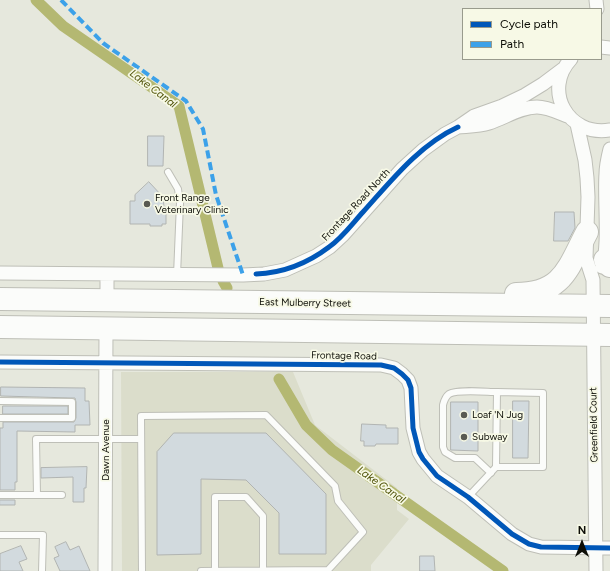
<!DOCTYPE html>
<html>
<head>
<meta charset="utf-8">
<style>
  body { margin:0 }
  #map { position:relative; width:610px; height:571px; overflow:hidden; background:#e6e8dd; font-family:Figtree,sans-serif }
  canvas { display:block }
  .legend { position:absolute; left:462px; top:8px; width:140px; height:52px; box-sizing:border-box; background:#f7f9e6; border:1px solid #999b8d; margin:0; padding:5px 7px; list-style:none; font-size:12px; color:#0d0e07 }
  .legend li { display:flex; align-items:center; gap:8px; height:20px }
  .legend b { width:20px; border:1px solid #999b8d }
  .north { position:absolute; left:562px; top:523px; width:40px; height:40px; -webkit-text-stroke:3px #f7f9e6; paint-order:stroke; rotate:0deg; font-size:11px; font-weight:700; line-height:16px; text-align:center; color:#0d0e07 }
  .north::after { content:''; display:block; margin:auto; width:14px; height:18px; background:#0d0e07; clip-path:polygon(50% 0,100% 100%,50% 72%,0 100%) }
</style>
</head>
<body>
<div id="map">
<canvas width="610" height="571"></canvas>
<ul class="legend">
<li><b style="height:5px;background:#0057b8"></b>Cycle path</li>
<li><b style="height:5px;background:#3ca1e9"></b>Path</li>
</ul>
<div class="north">N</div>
</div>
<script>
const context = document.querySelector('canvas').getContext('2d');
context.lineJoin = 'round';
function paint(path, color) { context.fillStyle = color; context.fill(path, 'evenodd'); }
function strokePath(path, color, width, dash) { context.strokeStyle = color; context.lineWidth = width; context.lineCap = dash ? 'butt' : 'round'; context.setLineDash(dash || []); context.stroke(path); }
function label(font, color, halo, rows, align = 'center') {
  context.font = font + ' Figtree,sans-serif'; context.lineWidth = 3.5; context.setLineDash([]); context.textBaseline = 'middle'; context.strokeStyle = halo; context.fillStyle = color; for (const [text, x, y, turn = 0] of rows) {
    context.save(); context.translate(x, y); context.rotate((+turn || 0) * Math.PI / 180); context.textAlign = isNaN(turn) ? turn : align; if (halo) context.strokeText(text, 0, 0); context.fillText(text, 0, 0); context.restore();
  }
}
paint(new Path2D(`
  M121,372h172l22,53 82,63v22l12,9 -38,46v6h-249z`), '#dbddcb');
strokePath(new Path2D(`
  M36,0l27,26 116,80 39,162
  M223,281l4,7
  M279,379l27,46 26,25 171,121`), '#b4b872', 11);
const building = new Path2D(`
  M148,136h16l-1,30h-15z
  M149,182l14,15 1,10h2v17h-4v2h-12v-2h-20v-23h5v-6z
  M555,212h19l1,16 -7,13h-14z
  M1,387l84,1v13h4l1,24h-15v7l-58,-1v51h-2v8h-15v-62h3v-6h71l2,-4v-16l-1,-4h-3l-71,-2z
  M513,401h16l-1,57h-15z
  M451,402h27v49l-27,-1z
  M3,406h65v8h-65z
  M362,424l24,1v3h12v16h-22l-1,2h-11v-5h-3z
  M174,433h92l60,61v60h-47v-41l-33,-33 -45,-1v75l-44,1v-103z
  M87,467l-1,21h-2v14h-11v-25l-32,1v-10z
  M0,500h15v5h-15z
  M66,542l4,8 9,-4 11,25h-30l-6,-13 5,-2 -4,-9z
  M21,546l6,13 -8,3 4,9h-23v-17z
  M420,556h14l1,15h-15z`);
paint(building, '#d2dade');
strokePath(building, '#b1b4b2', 1);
const lane = new Path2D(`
  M168,172l10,17 2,14 -3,72
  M0,401l72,1v16h-72
  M491,473l-16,-15h-20l-10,-6 -2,-5v-42c1,-4 2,-8 6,-11 8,-5 38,-2 48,-2
  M0,495h62
  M37,495l-1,-56h105
  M468,497l28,-30 1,-75 46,1v74h-47
  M0,535h43l-1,36
  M142,571l-1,-155 125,-1 69,71 3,15 25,31 -35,38 -127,1
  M215,571v-74h31l17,19v54`);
const street = new Path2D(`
  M596,0l1,9
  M601,47l9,1
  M571,59c-29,31 -3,78 39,71
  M577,124l8,36 2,18 1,19 -2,61 7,22 3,291
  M458,127c11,-1 21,-1 31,-4 16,-5 31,-16 48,-16 11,0 22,6 33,10
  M602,267c8,-21 2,-69 4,-93 0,-9 2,-17 4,-25
  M0,273l243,2 21,-1 21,-4 31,-14 14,-9 13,-12 59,-66 21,-19 22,-16 13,-7 16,-11 28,-10 23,-11 18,-11 20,-15
  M107,300v-26
  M0,362l381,3 13,3 8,6 6,6 3,8 2,40 6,24 4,7 14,17 31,21 44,37 17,10 12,3 69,1
  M105,571l1,-242`);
const highway = new Path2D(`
  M605,260l5,6
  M516,294c47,0 52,-26 71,-62
  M0,299l610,7
  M0,327l610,8`);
strokePath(lane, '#bebfb7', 8);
strokePath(street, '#bebfb7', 15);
strokePath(highway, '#bebfb7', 24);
strokePath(lane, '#fbfcfa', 6);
strokePath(street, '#fbfcfa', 13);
strokePath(highway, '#fbfcfa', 22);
strokePath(new Path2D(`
  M61,0l42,43 83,58 17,28 13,66 27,80`), '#3ca1e9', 4, [8, 4]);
strokePath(new Path2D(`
  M256,274c26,-1 52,-11 73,-27 13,-9 23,-23 34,-35 28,-31 56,-67 95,-85
  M0,362l381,3 13,3 8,6 6,6 3,8 2,40 6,24 4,7 14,17 31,21 44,37 17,10 12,3 69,1`), '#0057b8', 5);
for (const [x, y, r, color] of [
  [147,204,4,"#595a52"],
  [464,415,4,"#595a52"],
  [464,437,4,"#595a52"]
]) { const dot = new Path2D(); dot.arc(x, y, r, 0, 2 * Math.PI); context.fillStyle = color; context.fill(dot); strokePath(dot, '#f7f9e6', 1.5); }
label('10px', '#0d0e07', '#f7f9e6', [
  ["Front Range",155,198],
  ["Veterinary Clinic",155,210],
  ["Loaf 'N Jug",472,415],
  ["Subway",472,437]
], 'left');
label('10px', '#0d0e07', '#f7f9e6', [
  ["Frontage Road North",356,205,-47],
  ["East Mulberry Street",305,303,1],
  ["Frontage Road",344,356,1],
  ["Greenfield Court",594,425,-91],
  ["Dawn Avenue",106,450,-90]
]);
label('italic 11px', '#505309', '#f7f9e6', [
  ["Lake Canal",153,89,37],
  ["Lake Canal",381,485,35]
]);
</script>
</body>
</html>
